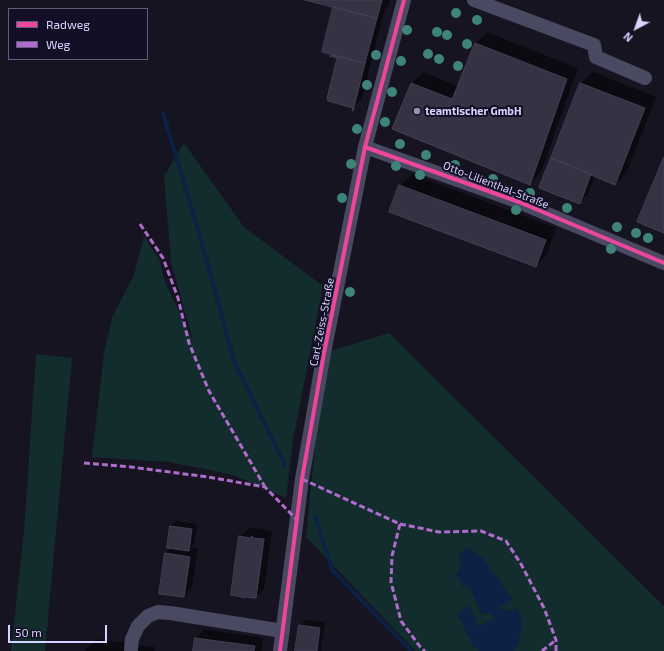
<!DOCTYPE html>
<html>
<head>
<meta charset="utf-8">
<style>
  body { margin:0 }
  #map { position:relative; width:664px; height:651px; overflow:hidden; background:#161421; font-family:"Exo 2",sans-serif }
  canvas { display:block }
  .legend { position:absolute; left:8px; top:8px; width:140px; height:52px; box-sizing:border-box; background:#130f26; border:1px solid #625e7d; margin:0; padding:5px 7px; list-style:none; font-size:12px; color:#d9d4ff }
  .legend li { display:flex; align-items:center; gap:8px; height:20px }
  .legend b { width:20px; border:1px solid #625e7d }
  .north { position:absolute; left:616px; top:8px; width:40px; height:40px; -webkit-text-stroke:3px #130f26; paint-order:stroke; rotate:221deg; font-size:11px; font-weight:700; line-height:16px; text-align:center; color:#d9d4ff }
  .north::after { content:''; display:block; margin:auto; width:14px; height:18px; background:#d9d4ff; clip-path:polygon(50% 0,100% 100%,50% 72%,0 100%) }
  .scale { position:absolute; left:8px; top:625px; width:99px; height:18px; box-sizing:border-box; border:2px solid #d9d4ff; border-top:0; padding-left:5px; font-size:12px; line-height:14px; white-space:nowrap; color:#d9d4ff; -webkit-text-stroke:3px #130f26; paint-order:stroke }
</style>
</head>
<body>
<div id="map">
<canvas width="664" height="651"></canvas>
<ul class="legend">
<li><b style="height:5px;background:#ed469a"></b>Radweg</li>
<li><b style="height:5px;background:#b06ccc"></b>Weg</li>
</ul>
<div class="north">N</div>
<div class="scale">50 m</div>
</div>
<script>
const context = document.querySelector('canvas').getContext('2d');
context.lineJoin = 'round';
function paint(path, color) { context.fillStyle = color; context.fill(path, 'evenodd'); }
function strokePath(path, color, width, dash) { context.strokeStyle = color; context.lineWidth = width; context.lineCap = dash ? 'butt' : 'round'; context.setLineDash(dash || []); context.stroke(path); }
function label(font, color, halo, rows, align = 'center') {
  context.font = font + ' "Exo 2",sans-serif'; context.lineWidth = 4; context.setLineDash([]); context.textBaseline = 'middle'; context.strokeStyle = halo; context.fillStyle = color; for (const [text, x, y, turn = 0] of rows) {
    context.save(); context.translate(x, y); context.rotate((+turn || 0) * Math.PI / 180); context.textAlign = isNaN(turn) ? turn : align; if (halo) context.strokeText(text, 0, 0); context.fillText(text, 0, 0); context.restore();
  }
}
paint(new Path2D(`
  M184,143l60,84 79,59 -30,154 -7,58 -53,-23 -43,-9 -22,-4 -76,-5 12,-104 8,-35 22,-43 10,-39 15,23 6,23 28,59 -22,-79 -7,-86z
  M389,333l275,273v45h-249l-109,-114 18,-184z
  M36,354l36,4 -27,293h-34l13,-120z`), '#132c2d');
paint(new Path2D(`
  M467,548l14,8 18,24 13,20 -13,8 6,3 13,-2 4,14 -2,16 -6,12h-35l-6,-5 -16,-32 13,-9 8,21 17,-7 -5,-7 -8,3 -12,-26 -8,-3 -6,-13 4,-4 -1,-15z`), '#0d2144');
paint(new Path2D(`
  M309,0h81l-2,6 -3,3 -23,89 -8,9 -16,-50 -15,-5 12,-45z
  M487,32l91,36 -37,104 -11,12 -118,-101 11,-11 35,14 18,-43z
  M593,72l63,25 -29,75 -12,12 -20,-8 -7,18 -9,9 -27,-46 29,-74z
  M412,174l144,54 -9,26 -11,12 -136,-80z
  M177,521l20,3 -3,20 -3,3 7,1 -6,39 -8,9 -18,-43 6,-6 -1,-21z
  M249,528l10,1 2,-1 1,2 10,1 -8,58 -8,8 -16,-60z
  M305,620l20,2 -4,29h-25l4,-25z
  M204,629l59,9 -2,13h-67l2,-13z
  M96,639l59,8 -1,4h-69z`), '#0007');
strokePath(new Path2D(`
  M163,113l37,123 34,125 51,104
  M315,516l17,54 79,81`), '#0d2144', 4);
const building = new Path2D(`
  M305,0h77l-5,18z
  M333,7l44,11 -12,45 -43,-11z
  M475,43l92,36 -37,106 -138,-56 19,-46 41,16z
  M331,55l34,8 -12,48h-1l1,-3 -25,-7 -1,-3 10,-40 -7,-2z
  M580,83l65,25 -30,77 -24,-10v-1l-40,-16z
  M664,157v76l-27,-11z
  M551,158l40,16 -11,30 -41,-16z
  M399,185l147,55 -10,27 -147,-55z
  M170,526l22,3 -3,22 -22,-3z
  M239,536l11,2 2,-2 1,2 11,1 -8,59 -11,-1 -1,1 -2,-1 -11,-2z
  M165,553l25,4 -6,40 -25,-3z
  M299,625l21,3 -3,23h-22z
  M195,638l60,8 -1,5h-61z`);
paint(building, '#343243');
strokePath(building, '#433f54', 1);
strokePath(new Path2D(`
  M474,0l120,45 2,12 49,21
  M365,147l154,55 145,61
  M131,649l1,-10 6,-13 10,-10 10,-4 12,1 113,18
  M280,651l22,-172 22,-126 41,-206 39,-147`), '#4a4962', 14);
strokePath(new Path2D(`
  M140,224l23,34 15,40 11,45 20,48 56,96
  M84,463l47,4 77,10 57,10 32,33
  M302,479l98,45 -8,32 -1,26 10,39 20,27 4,3
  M400,524l39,8 42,-1 25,10 15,23 23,44 12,32v11
  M542,651l14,-11`), '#b06ccc', 3, [6, 3]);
strokePath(new Path2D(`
  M365,147l154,55 145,61
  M280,651l22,-172 22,-126 41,-206 39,-147`), '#ed469a', 4);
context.fillStyle = '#3e8478';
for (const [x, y] of [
  [456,13],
  [477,20],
  [407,30],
  [437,32],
  [447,35],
  [467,44],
  [428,54],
  [376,55],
  [439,59],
  [401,61],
  [458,66],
  [367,85],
  [392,92],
  [385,122],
  [357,129],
  [400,144],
  [426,155],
  [351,164],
  [455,165],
  [396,166],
  [420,175],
  [493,179],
  [530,193],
  [342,198],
  [567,208],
  [516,210],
  [617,227],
  [636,233],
  [648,238],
  [611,249],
  [350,292]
]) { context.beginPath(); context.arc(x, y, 5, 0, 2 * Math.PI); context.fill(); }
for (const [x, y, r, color] of [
  [417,111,4,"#9591b1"]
]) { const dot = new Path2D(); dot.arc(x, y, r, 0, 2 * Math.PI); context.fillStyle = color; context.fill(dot); strokePath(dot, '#130f26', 1.5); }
label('bold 11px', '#d9d4ff', '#130f26', [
  ["teamtischer GmbH",425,111]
], 'left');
label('11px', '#d9d4ff', '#130f26', [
  ["Otto-Lilienthal-Straße",496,185,21],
  ["Carl-Zeiss-Straße",322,322,-79]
]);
</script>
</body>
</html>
